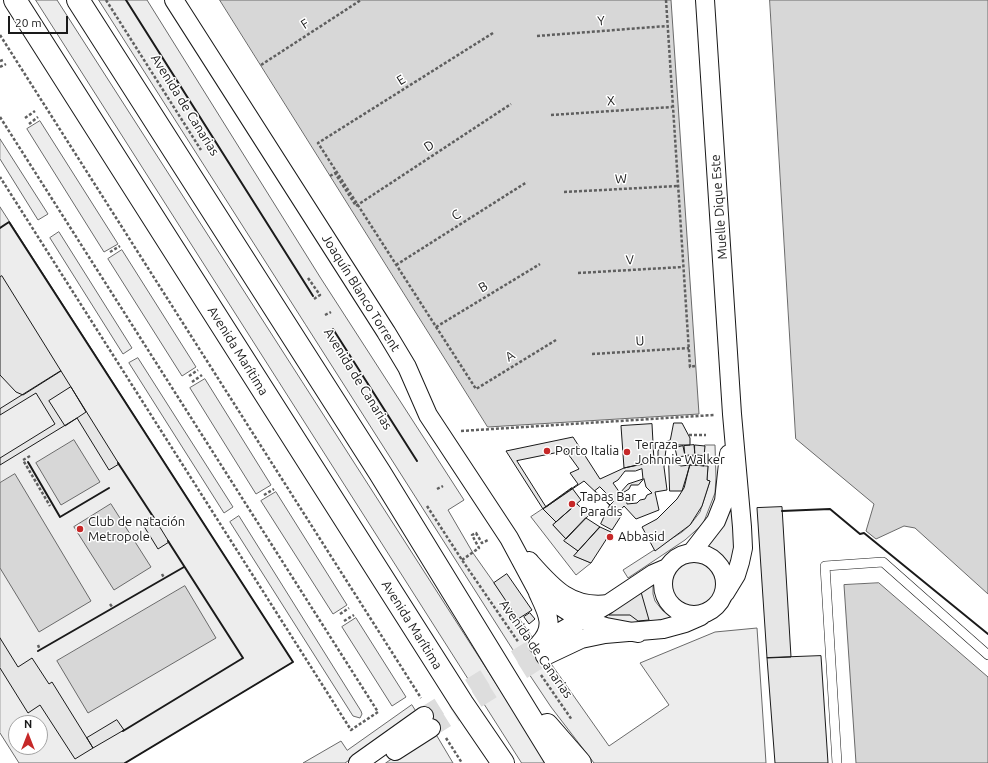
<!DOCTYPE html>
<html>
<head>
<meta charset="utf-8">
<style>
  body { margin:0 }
  #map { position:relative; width:988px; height:763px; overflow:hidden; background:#fff; font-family:Ubuntu,sans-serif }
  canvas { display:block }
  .north { position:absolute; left:8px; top:715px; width:40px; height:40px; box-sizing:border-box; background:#fff; border:1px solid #a3a3a3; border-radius:50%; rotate:0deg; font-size:11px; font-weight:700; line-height:16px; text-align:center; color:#1a1a1a }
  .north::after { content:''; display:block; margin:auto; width:14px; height:18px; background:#c62828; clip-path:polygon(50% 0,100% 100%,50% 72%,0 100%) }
  .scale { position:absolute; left:8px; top:16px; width:60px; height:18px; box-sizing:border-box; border:2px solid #1a1a1a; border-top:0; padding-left:5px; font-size:12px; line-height:14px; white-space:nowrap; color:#1a1a1a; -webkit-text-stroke:3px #fff; paint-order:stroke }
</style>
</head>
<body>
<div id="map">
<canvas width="988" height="763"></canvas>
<div class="north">N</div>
<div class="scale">20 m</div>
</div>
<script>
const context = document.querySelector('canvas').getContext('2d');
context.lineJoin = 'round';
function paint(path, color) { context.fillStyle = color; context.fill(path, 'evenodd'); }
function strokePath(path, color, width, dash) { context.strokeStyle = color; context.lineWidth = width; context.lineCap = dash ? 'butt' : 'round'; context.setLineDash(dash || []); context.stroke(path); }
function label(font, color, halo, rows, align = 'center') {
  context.font = font + ' Ubuntu,sans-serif'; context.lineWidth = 3; context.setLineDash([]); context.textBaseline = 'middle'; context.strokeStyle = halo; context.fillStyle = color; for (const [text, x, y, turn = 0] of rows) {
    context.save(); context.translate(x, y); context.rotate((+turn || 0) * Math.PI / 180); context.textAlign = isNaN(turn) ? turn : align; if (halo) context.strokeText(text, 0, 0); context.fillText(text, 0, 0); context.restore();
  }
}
const built = new Path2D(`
  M36,0h21l490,763h-25z
  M99,0h48l173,277 144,223 -16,10 25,43 136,193 60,-41 -29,-42 75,-31 42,-4 9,135h-172l-43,-56 -38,-57z
  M40,121l78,123 -14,8 -77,-123z
  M0,139l48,75 -10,6 -38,-61z
  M0,207l293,455 -168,101h-106l-19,-30zM16,723h24v24h-24z
  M59,232l73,116 -9,6 -73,-116z
  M122,250l74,117 -14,9 -74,-117z
  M138,358l95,149 -9,6 -95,-150z
  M205,379l66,106 -15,9 -66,-106z
  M705,445h10l1,33 -1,15 -12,31 -18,16 -57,38 -5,-8 59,-38 8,-7 10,-13 10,-31 -3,-1 1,-14h-4z
  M276,492l71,113 -14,9 -72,-113z
  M730,493l6,63 -6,9 -23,-19z
  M543,509l13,13 -3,3 13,14 -1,2 13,10 -3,5 16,7 -15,12 -45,-58z
  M239,516l122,195 1,3 -2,4 -7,-2 -123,-194z
  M671 584a23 23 0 1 1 46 0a23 23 0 1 1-46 0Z
  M653,579v15l2,7 8,10 13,6 -37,7 -46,-6z
  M356,618l50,79 -14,9 -50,-79z
  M412,705l5,8 -72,50h-42l38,-22 6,9z
  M434,731l19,32h-67z`);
paint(built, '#ededed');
strokePath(built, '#6a6a6a', 1);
const water = new Path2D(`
  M220,0h451l28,414 -211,13z
  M770,0h218v594l-73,-66 -11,-2 -28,13 -10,-8 8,-27 -78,-65z
  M74,440l26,42 -39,23 -25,-42z
  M15,474l76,127 -52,31 -39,-64v-85z
  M111,504l40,63 -37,23 -40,-63z
  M879,583l109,94v86h-132l-12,-178z
  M185,586l31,52 -128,75 -31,-52z`);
paint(water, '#d7d7d7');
strokePath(water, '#6a6a6a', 1);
const building = new Path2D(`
  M2,276l59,95 -38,24 -7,-3 -16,-17v-98z
  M61,371l58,93 -10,6 -32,-52 -77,47v-7l55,-34 -19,-31 -36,22v-6z
  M71,387l15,25 -21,14 -16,-25z
  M674,423h8l8,15v7h-13l-11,4 -2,18 3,23 -12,2 4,18 -23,9 -12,-13 -6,7 -34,-32 -41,28 -37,-58 67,-14 27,42 24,-11 34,-7v-10l4,-7 8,-4z
  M652,424l2,37 -30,7 -3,-42z
  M694,445l1,10 -10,1 -1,-10z
  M695,445l10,1 -1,10 -9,-1z
  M683,446l2,10 -8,1 -2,-9z
  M566,451l13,18 -9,4 8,11 -32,23 -29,-46z
  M688,455l9,2 -1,8h-9z
  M697,455l8,1 -1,10 -8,-1z
  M669,461l12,5 9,-1 -8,26h-12z
  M690,465l18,1 -1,14 3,1 -8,25 -12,19 -35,26 -13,-24 15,-8 20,-20 7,-11z
  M642,469l1,10 -15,5 -8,9 -7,-10 5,-3 7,-9h10z
  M644,479l2,8 6,6 -5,2 -2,4 -5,1 -3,3 -10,1 -1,-6 -5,-4 8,-5 2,-4h7z
  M600,487l14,14 -4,4 -15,-14z
  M572,488l9,12 -25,22 -13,-13z
  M577,504l12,11 -23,24 -13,-14z
  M610,505l11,11 -9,14 -11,-6z
  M782,507l9,150 -24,1 -10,-150z
  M153,516l16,26 -11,7 -16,-26z
  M586,518l14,9 -22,24 -14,-10z
  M600,527l11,5 -20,31 -17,-7z
  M507,574l25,36 -14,9 -24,-36z
  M641,592l8,28 -11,1 -8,-6h-21l12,-11z
  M530,613l5,6 -6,5 -5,-7z
  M0,638l18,29 14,-9 17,26 3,-2 41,66 -18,11 -35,-54 -12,8 -28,-45z
  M821,656l7,107h-53l-8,-105z
  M117,720l7,10 -31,18 -6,-10z`);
paint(building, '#e6e6e6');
strokePath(building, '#1a1a1a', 1);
strokePath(new Path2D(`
  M424,716l114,-71
  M431,728l114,-72`), '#ddd', 18, [18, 9]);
const lane = new Path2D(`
  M837,763l-12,-197 58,-4 105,93`);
const street = new Path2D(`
  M174,0l212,332 21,35 21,48 81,123 29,54 42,27 26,8 32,6
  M705,0l27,414 10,113 1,21 -3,14 -4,13 -11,18
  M692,552l24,-31 8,-20 5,-47
  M663 584a31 31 0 1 1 62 0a31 31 0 1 1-62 0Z
  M529,561c23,26 41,48 79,43
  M538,593c9,19 18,34 1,51
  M538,645l70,-41 45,-30 14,-6
  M545,656l36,-17 24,-5 58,-5 22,-6 16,-7
  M395,751l36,-23
  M358,763l66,-47`);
const highway = new Path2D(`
  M15,0l447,703 41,60
  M78,0l302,473 178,290
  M547,725l33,38`);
strokePath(lane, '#1a1a1a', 10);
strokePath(street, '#1a1a1a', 20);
strokePath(highway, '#1a1a1a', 24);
strokePath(new Path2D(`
  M106,0l95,150
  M666,0l24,367 5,-1
  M493,33l-175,110 158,246 80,-49
  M0,35l421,663
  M537,36l130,-10
  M0,61l3,-1
  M261,65l100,-65
  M0,67l6,-3
  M551,115l121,-8
  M0,117l378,595 -27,18 -351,-553
  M25,118l10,-7
  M29,124l9,-7
  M330,176l5,-3 21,33 155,-102
  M564,192l114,-6
  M110,252l10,-6
  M396,265l131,-83
  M578,273l105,-6
  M308,278l12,17 -6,4
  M325,315l6,-3
  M436,327l104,-63
  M592,354l97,-6
  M189,376l9,-6
  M192,382l10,-7
  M461,431l253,-16
  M689,435h17
  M30,456l-7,4 27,46
  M437,489l6,-3
  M264,495l10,-6
  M427,506l35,54 57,83
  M462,560l17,-12 -7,-13 4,-2 6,10 6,-3
  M162,574l2,4
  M110,604l3,4
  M340,614l9,-6
  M344,621l10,-6
  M38,645l2,5
  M541,675l31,45
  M446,738l16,25`), '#5f5f5f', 2.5, [3, 2]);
strokePath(lane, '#fff', 9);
strokePath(street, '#fff', 18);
strokePath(highway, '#fff', 22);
strokePath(new Path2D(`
  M126,0l187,296
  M0,228l9,-6 284,440 -168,101
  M333,329l84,132
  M28,462l32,55 49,-29
  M118,463l36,55
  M782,511l48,-2 30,25 4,-1 124,101
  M38,651l146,-84
  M123,731l120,-73 -75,-117`), '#1a1a1a', 2);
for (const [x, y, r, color] of [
  [547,451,4,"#c62828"],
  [627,452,4,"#c62828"],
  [572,504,4,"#c62828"],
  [80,529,4,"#c62828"],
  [610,537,4,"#c62828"]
]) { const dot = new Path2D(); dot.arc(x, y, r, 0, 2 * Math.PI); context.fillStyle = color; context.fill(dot); strokePath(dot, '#fff', 1.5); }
label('13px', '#1a1a1a', '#fff', [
  ["Y",601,21,-5],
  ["F",305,24,-33],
  ["E",401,80,-32],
  ["X",611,101,-4],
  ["Avenida de Canarias",185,105,58],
  ["D",429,146,-33],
  ["W",621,179,-3],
  ["Muelle Dique Este",719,207,-94],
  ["C",456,215,-32],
  ["V",630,260,-3],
  ["B",483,287,-31],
  ["Joaquín Blanco Torrent",361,293,58],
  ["U",640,341,-3],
  ["Avenida Marítima",238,351,58],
  ["A",510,356,-32],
  ["Avenida de Canarias",358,379,58],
  ["Avenida Marítima",412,625,58],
  ["Avenida de Canarias",536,649,55]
]);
label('13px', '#1a1a1a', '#fff', [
  ["Terraza",635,445],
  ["Johnnie Walker",635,460],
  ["Porto Italia",555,451],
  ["Tapas Bar",580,497],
  ["Paradis",580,512],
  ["Club de natación",88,522],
  ["Metropole",88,537],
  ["Abbasid",618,537]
], 'left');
</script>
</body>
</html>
